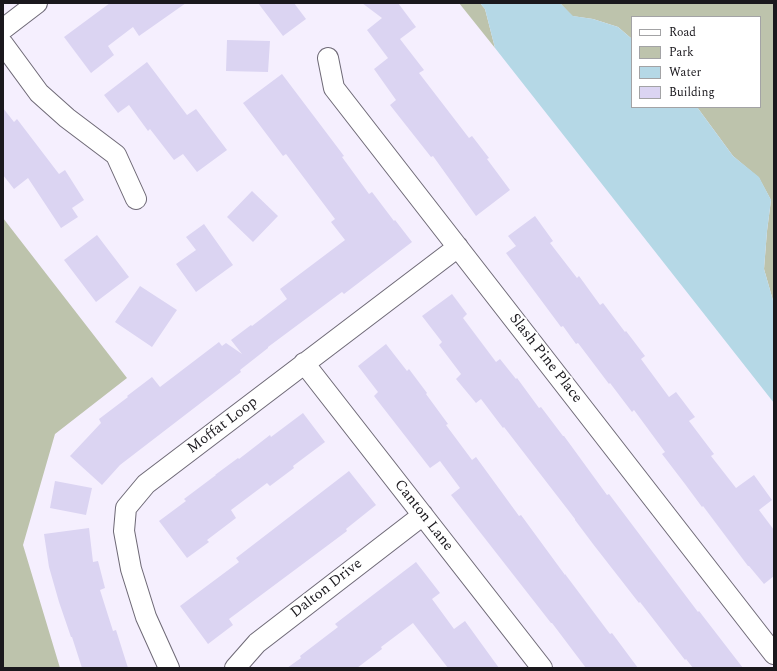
<!DOCTYPE html>
<html>
<head>
<meta charset="utf-8">
<style>
  body { margin:0 }
  #map { position:relative; width:777px; height:671px; overflow:hidden; background:#f5effe; font-family:Spectral,serif }
  canvas { display:block }
  .frame { position:absolute; inset:0; border:4px solid #1a181d; pointer-events:none }
  .legend { position:absolute; left:631px; top:16px; width:130px; height:92px; box-sizing:border-box; background:#fff; border:1px solid #a3a3a5; margin:0; padding:5px 7px; list-style:none; font-size:12px; color:#1a181d }
  .legend li { display:flex; align-items:center; gap:8px; height:20px }
  .legend b { width:20px; border:1px solid #a3a3a5 }
</style>
</head>
<body>
<div id="map">
<canvas width="777" height="671"></canvas>
<div class="frame"></div>
<ul class="legend">
<li><b style="height:5px;background:#fff"></b>Road</li>
<li><b style="height:11px;background:#bdc3ac"></b>Park</li>
<li><b style="height:11px;background:#b5d8e6"></b>Water</li>
<li><b style="height:11px;background:#dbd4f2"></b>Building</li>
</ul>
</div>
<script>
const context = document.querySelector('canvas').getContext('2d');
context.lineJoin = 'round';
function paint(path, color) { context.fillStyle = color; context.fill(path, 'evenodd'); }
function strokePath(path, color, width, dash) { context.strokeStyle = color; context.lineWidth = width; context.lineCap = dash ? 'butt' : 'round'; context.setLineDash(dash || []); context.stroke(path); }
function label(font, color, halo, rows, align = 'center') {
  context.font = font + ' Spectral,serif'; context.lineWidth = 4; context.setLineDash([]); context.textBaseline = 'middle'; context.strokeStyle = halo; context.fillStyle = color; for (const [text, x, y, turn = 0] of rows) {
    context.save(); context.translate(x, y); context.rotate((+turn || 0) * Math.PI / 180); context.textAlign = isNaN(turn) ? turn : align; if (halo) context.strokeText(text, 0, 0); context.fillText(text, 0, 0); context.restore();
  }
}
paint(new Path2D(`
  M459,3h21l5,6 10,39z
  M560,3h214v301l-10,-35 3,-38 4,-31 -12,-22 -26,-22 -36,-49h63v-90h-128v22l-14,-12 -25,-8 -21,-3z
  M3,218l124,160 -72,56 -32,111 37,123h-57z`), '#bdc3ac');
paint(new Path2D(`
  M480,3h80l13,13 20,3 25,8 14,12v68h65l36,49 26,21 12,23 -4,31 -3,38 10,35v99l-279,-355 -10,-39z`), '#b5d8e6');
paint(new Path2D(`
  M110,3h76l-47,33 -6,-9 -25,19 6,9 -23,18 -27,-36z
  M258,3h36l12,16 -23,17z
  M362,3h36l18,24 -16,12 24,31 -5,3 50,65 3,-2 17,22 -2,1 23,31 -34,26 -43,-60 -2,1 -41,-52 6,-5 -22,-31 14,-11 -21,-28 15,-12z
  M227,40l43,1 -2,31 -42,-1z
  M147,62l40,53 9,-6 31,41 -30,22 -14,-18 -9,6 -24,-31 -2,2 -19,-26 -11,8 -14,-18z
  M282,74l62,82 -2,1 27,37 3,-2 22,29 1,-1 17,22 -68,52 -2,-2 -74,55v1l-28,22 1,2 -121,93 -18,20 -32,-29 31,-33 -2,-4 29,-22 -1,-1 25,-19 8,10 59,-45 3,4 4,-3 16,11 -11,-14 20,-15 1,1 35,-27 -7,-10 65,-49 -14,-18 4,-3 -49,-65 -3,2 -40,-53z
  M3,108l11,14 3,-3 42,55 6,-4 19,30 -12,8 6,9 -17,11 -33,-50 -14,11 -11,-14z
  M252,191l26,25 -25,26 -26,-25z
  M535,216l18,25 -3,2 27,35 2,-2 21,29 3,-2 22,29 1,-1 19,25 -4,3 28,38 7,-5 19,25 -6,4 25,33 -3,2 25,32 18,-13 18,25 -13,10 15,20v46l-10,8 -15,-18h-1l-45,-60 -1,1 -17,-23 -23,-30 3,-2 -31,-42 -2,2 -22,-29 -1,1 -31,-41 -2,1 -13,-18 -2,1 -55,-74 10,-7 -8,-10z
  M204,224l29,41 -37,27 -20,-28 20,-14 -10,-13z
  M97,235l32,42 -33,25 -32,-42z
  M140,286l37,24 -25,37 -37,-25z
  M452,294l15,20 -4,4 33,44 4,-3 16,20 1,-1 22,30 2,-1 22,29h1l43,59 2,-1 89,118 1,-1 44,57h-50l-7,-9 -1,1 -45,-58 -1,1 -46,-59 -18,-24v-1l-71,-92 -1,1 -22,-29 -5,4 -20,-24 5,-5 -22,-29 3,-3 -20,-26z
  M386,344l21,27 2,-2 18,24 -1,1 22,30 -2,1 26,35 4,-3 43,59 2,-1 44,60v-1l45,60 2,-1 26,35h-52l-34,-45h-1l-100,-128 9,-7 -20,-27 -10,7 -56,-72 4,-4 -20,-26z
  M303,413l22,29 -32,24 1,2 -24,18 -3,-3 -36,27 5,8 -29,22 2,2 -22,16 -28,-37 27,-20 -2,-2 32,-24h-1l23,-17 1,1 31,-24 1,2z
  M349,471l27,34 -30,24 1,2 -118,88 4,6 -25,19 -28,-38 59,-44 -3,-4z
  M55,481l37,7 -6,27 -36,-7z
  M89,528l4,34 5,-1 7,27 -5,2 13,41 3,-1 12,38h-46l-10,-31h-1l-12,-35 -10,-35 -5,-33z
  M416,562l24,31 -8,6 22,30 11,-8 34,47h-51l-35,-45 -32,24 1,2 -25,19h-70l14,-10 -1,-2 38,-29 -3,-3z`), '#dbd4f2');
const minor = new Path2D(`
  M3,29l34,-26
  M3,44l36,49 28,25 49,37 20,44
  M328,58l6,30 440,566
  M304,363l238,305
  M169,668l-23,-51 -15,-48 -7,-38 2,-23 20,-24 312,-237
  M235,668l22,-25 166,-128`);
strokePath(minor, '#6e6976', 22);
strokePath(minor, '#fff', 20);
label('15px', '#1a181d', '#fff', [
  ["Slash Pine Place",545,359,52],
  ["Moffat Loop",223,426,-37],
  ["Canton Lane",423,516,52],
  ["Dalton Drive",327,589,-38]
]);
</script>
</body>
</html>
